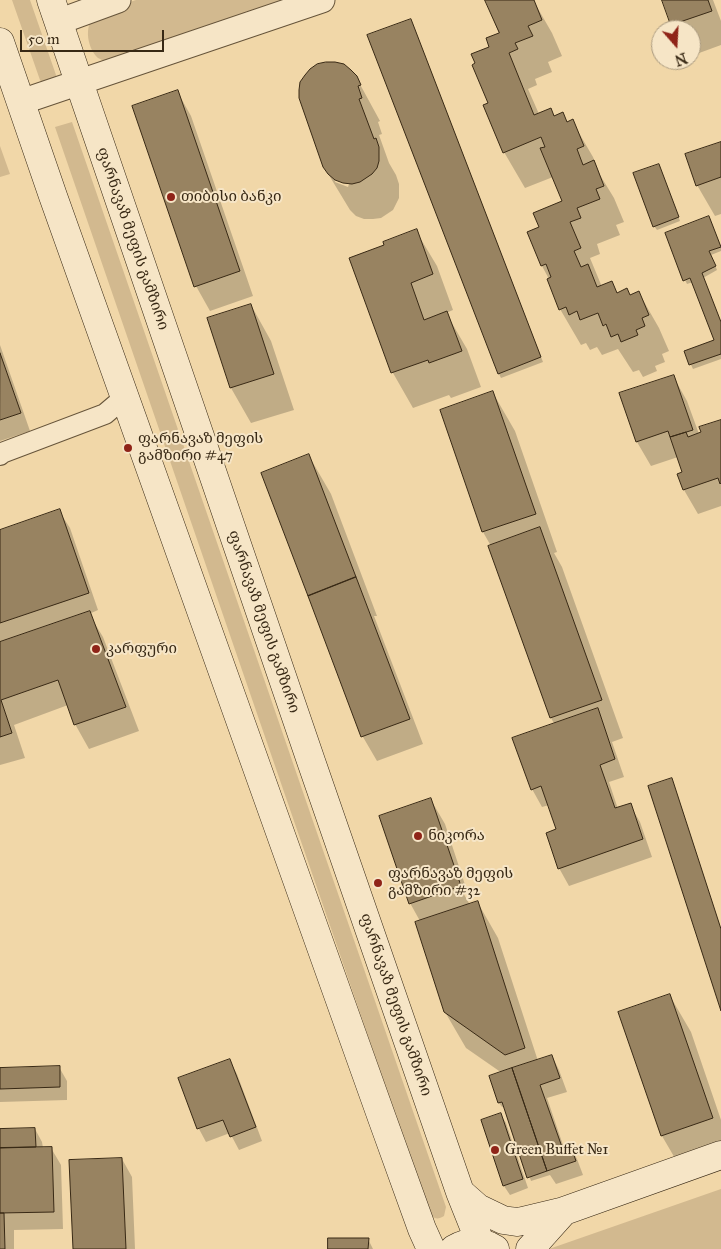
<!DOCTYPE html>
<html>
<head>
<meta charset="utf-8">
<style>
  body { margin:0 }
  #map { position:relative; width:721px; height:1249px; overflow:hidden; background:#f1d7a8; font-family:"IM FELL Great Primer",serif }
  canvas { display:block }
  .north { position:absolute; left:651px; top:20px; width:50px; height:50px; box-sizing:border-box; background:#f6e5c6; border:1px solid #aa9a7f; border-radius:50%; rotate:161deg; font-size:14px; font-weight:700; line-height:20px; text-align:center; color:#382915 }
  .north::after { content:''; display:block; margin:auto; width:18px; height:22px; background:#8f2418; clip-path:polygon(50% 0,100% 100%,50% 72%,0 100%) }
  .scale { position:absolute; left:20px; top:30px; width:144px; height:22px; box-sizing:border-box; border:2px solid #382915; border-top:0; padding-left:6px; font-size:15px; line-height:18px; white-space:nowrap; color:#382915; -webkit-text-stroke:4px #f6e5c6; paint-order:stroke }
</style>
</head>
<body>
<div id="map">
<canvas width="721" height="1249"></canvas>
<div class="north">N</div>
<div class="scale">50 m</div>
</div>
<script>
const context = document.querySelector('canvas').getContext('2d');
context.lineJoin = 'round';
function paint(path, color) { context.fillStyle = color; context.fill(path, 'evenodd'); }
function strokePath(path, color, width, dash) { context.strokeStyle = color; context.lineWidth = width; context.lineCap = dash ? 'butt' : 'round'; context.setLineDash(dash || []); context.stroke(path); }
function label(font, color, halo, rows, align = 'center') {
  context.font = font + ' "IM FELL Great Primer","Noto Serif Georgian",serif'; context.lineWidth = 4; context.setLineDash([]); context.textBaseline = 'middle'; context.strokeStyle = halo; context.fillStyle = color; for (const [text, x, y, turn = 0] of rows) {
    context.save(); context.translate(x, y); context.rotate((+turn || 0) * Math.PI / 180); context.textAlign = isNaN(turn) ? turn : align; if (halo) context.strokeText(text, 0, 0); context.fillText(text, 0, 0); context.restore();
  }
}
paint(new Path2D(`
  M12,0h18l26,75v4l-14,4 -2,-3z
  M136,0h163l-194,62c-2,-2 -5,-3 -7,-4 -12,-11 -15,-37 1,-45 11,-6 25,-9 37,-13z
  M72,122l374,1085 -2,9c-6,4 -11,3 -15,-3l-374,-1086z
  M0,146l10,28 -10,3z
  M721,1189v60h-172z`), '#d2b98f');
paint(new Path2D(`
  M487,0h46l19,33 10,23 -14,6 4,10 -17,7 2,6 -9,4 11,25 12,-5 4,8 8,-3 5,9 4,-2 21,36 7,18 14,23 10,24 -8,3 4,10 -23,9 3,10 -10,4 12,29 9,-4 7,11 12,2 9,-3 20,35 10,23 -7,3 3,8 -10,4 2,5 -14,6 -4,-7 -6,2 -15,-23 -16,6 -5,-8 -7,3 -4,-7 -5,2 -21,-36 -12,-30h1l-7,-13 -14,-33 13,-5 22,-27 -10,-24 -28,11 -21,-36 -19,-47 4,-1 2,-57 9,-14z
  M663,0h50l8,21v24l-30,11v-26h-16z
  M412,24l131,338 -42,16 -2,-4z
  M356,77l24,44 -2,1 4,12 -3,1 10,28 7,12 3,9v14l-6,12 -12,8 -8,1h-9l-8,-3 -6,-6 -26,-43zM335,179l14,5 -1,3 -13,-5z
  M177,91l14,25 62,180 -43,15 -14,-25z
  M721,143v71l-6,2 -18,-31z
  M660,169l20,52 -23,9 -3,-4z
  M709,218l12,29v4l-10,4 6,15 -14,8 18,45v36l-28,10 -8,-17 30,-12 -22,-58 -6,2 -2,-4z
  M416,231l21,35 16,44 -7,3 21,36 14,38 -30,11 -2,-3 -36,13 -20,-35 -42,-114 35,-13z
  M251,305l20,36 23,69 -43,13 -20,-35z
  M0,345l30,86 -30,10z
  M673,376l14,25 12,33 22,-13v85l-23,8 -14,-24 -5,-15 5,-2 -6,-16 -27,9 -14,-24z
  M493,393l22,38 42,121 -3,1 8,14 61,171 -11,4 12,35 -15,5 9,27 12,-4 10,17 12,35 -83,29 -10,-18 -1,-38 -9,-25 -7,2 -10,-18 23,-64 -4,-7 -61,-171 1,-1 -8,-14 -42,-121z
  M309,456l22,38 46,122h-3l49,128 -46,17 -14,-24 -100,-263z
  M59,511l11,17 28,82 -9,4 14,23 36,94 -50,18 -14,-25 -7,-19 -54,20 11,33 -25,7v-233z
  M431,800l14,24 25,76 -11,-20 -2,2 13,23 8,-2 20,35 40,123 14,-5 7,14 8,22 -20,6 17,50 6,-2 7,13 6,16 -27,9 -6,-9 -19,6 -26,-75 -3,1 -3,-4 -9,-26 12,-4 -36,-25 -21,-36 -25,-91 -10,-18z
  M670,996l21,36 30,88v38l-38,14 -21,-36 -42,-123z
  M229,1060l8,14 25,67 -23,9 -9,-17 -24,9 -7,-13 -19,-50z
  M59,1067l8,14v19l-67,2v-33z
  M501,1115l5,8 22,65 -18,7 -6,-9 -21,-65z
  M35,1129l7,13 1,6h8l10,17 2,64 -49,1v19h-14v-119z
  M122,1159l10,18 3,72h-61z
  M368,1239l5,10h-44z`), '#0003');
const building = new Path2D(`
  M485,0h49l8,20 -14,6 5,10 -18,7 3,6 -9,4 25,62 17,-7 3,8 9,-4 4,10 6,-3 11,27 -7,3 6,16 11,-5 10,26 -8,3 4,10 -23,9 4,10 -11,4 11,26 -7,3 7,16 7,-3 9,23 15,-6 5,12 10,-5 3,7 9,-4 10,24 -7,3 3,8 -9,4 2,5 -17,7 -3,-8 -7,3 -5,-13 -3,2 -5,-13 -18,7 -3,-9 -8,4 -3,-8 -7,3 -12,-31 4,-2 -5,-13 -5,2 -14,-34 12,-5 -6,-14 29,-12 -22,-53 5,-1 -4,-10 -38,16 -20,-48 5,-2 -16,-38 3,-2 -4,-9 18,-7 -3,-9 13,-5z
  M662,0h46l4,11 -41,14z
  M411,19l130,338 -43,17 -131,-339z
  M326,62h9l9,2 7,6 6,6 4,9 -3,1 4,12 -3,1 15,40 2,-1 3,9v14l-2,7 -5,6 -12,8 -8,2 -9,-1 -8,-3 -7,-6 -5,-7 -24,-69v-8l1,-8 5,-7 5,-6 7,-5z
  M178,90l62,181 -46,16 -62,-181z
  M721,142v35l-25,9 -11,-32z
  M659,164l20,53 -26,10 -20,-54z
  M709,216l12,31 -12,4 7,15 -14,7 19,49v32l-32,11 -5,-14 30,-11 -24,-62 -7,3 -18,-48z
  M417,229l16,45 -22,9 13,37 23,-9 15,40 -33,12 -1,-3 -37,13 -42,-115 35,-13 -1,-3z
  M251,304l23,70 -44,14 -23,-70z
  M0,353l21,60 -21,7z
  M674,375l19,55 -23,7 -2,-6 -32,11 -17,-49z
  M493,391l43,123 -54,18 -42,-122z
  M721,420v63l-1,1 -2,-6 -35,12 -6,-16 5,-2 -12,-35 16,-5 2,5 13,-5 -2,-5z
  M309,454l47,123 -48,19 -47,-123z
  M60,509l29,84 -89,30v-93z
  M540,527l62,173 -52,18 -62,-172z
  M356,577l54,142 -49,18 -53,-141z
  M90,611l36,96 -52,18 -16,-45 -57,20 11,33 -12,4v-95z
  M598,708l17,51 -15,6 15,43 16,-5 12,36 -85,30 -12,-36 10,-4 -15,-43 -10,4 -19,-52z
  M672,778l49,151v82l-73,-225z
  M431,798l30,88 -52,18 -30,-88z
  M478,901l47,147 -20,7 -61,-43 -29,-90z
  M670,994l43,124 -52,18 -43,-124z
  M552,1055l8,23 -20,7 22,62 8,-3 6,17 -29,10 -35,-103z
  M230,1059l26,68 -26,10 -7,-17 -26,9 -19,-51z
  M60,1066v21l-60,2v-21z
  M512,1068l35,103 -20,7 -25,-76 -4,1 -9,-27z
  M501,1113l22,66 -20,7 -22,-66z
  M35,1128l1,19 -36,1v-19z
  M52,1147l2,65 -54,1v-65z
  M122,1158l4,91h-53l-4,-89z
  M0,1213h4l1,36h-5z
  M328,1238h41l-1,11h-40z`);
paint(building, '#988361');
strokePath(building, '#382915', 1);
const minor = new Path2D(`
  M0,455l2,-2 103,-39 20,-17`);
const tertiary = new Path2D(`
  M58,22l60,-22
  M21,102l301,-102`);
const secondary = new Path2D(`
  M51,0l261,764 148,428 20,50
  M0,42l53,154 330,925 39,108 9,20
  M461,1193l17,15 25,12 7,1 8,1 46,-11
  M454,1249c15,-9 27,-9 41,0
  M530,1249l34,-38 157,-56`);
strokePath(minor, '#66543a', 22);
strokePath(tertiary, '#66543a', 27);
strokePath(secondary, '#382915', 29);
strokePath(minor, '#f6e5c6', 20);
strokePath(tertiary, '#f6e5c6', 25);
strokePath(secondary, '#f6e5c6', 28);
for (const [x, y, r, color] of [
  [171,197,5,"#8f2418"],
  [128,448,5,"#8f2418"],
  [96,649,5,"#8f2418"],
  [418,836,5,"#8f2418"],
  [378,883,5,"#8f2418"],
  [495,1150,5,"#8f2418"]
]) { const dot = new Path2D(); dot.arc(x, y, r, 0, 2 * Math.PI); context.fillStyle = color; context.fill(dot); strokePath(dot, '#f6e5c6', 2); }
label('15px', '#382915', '#f6e5c6', [
  ["თიბისი ბანკი",181,197],
  ["ფარნავაზ მეფის",138,439],
  ["გამზირი #47",138,456],
  ["კარფური",106,649],
  ["ნიკორა",428,836],
  ["ფარნავაზ მეფის",388,874],
  ["გამზირი #32",388,891],
  ["Green Buffet №1",505,1150]
], 'left');
label('15px', '#382915', '#f6e5c6', [
  ["ფარნავაზ მეფის გამზირი",132,239,71],
  ["ფარნავაზ მეფის გამზირი",263,622,71],
  ["ფარნავაზ მეფის გამზირი",395,1005,71]
]);
</script>
</body>
</html>
